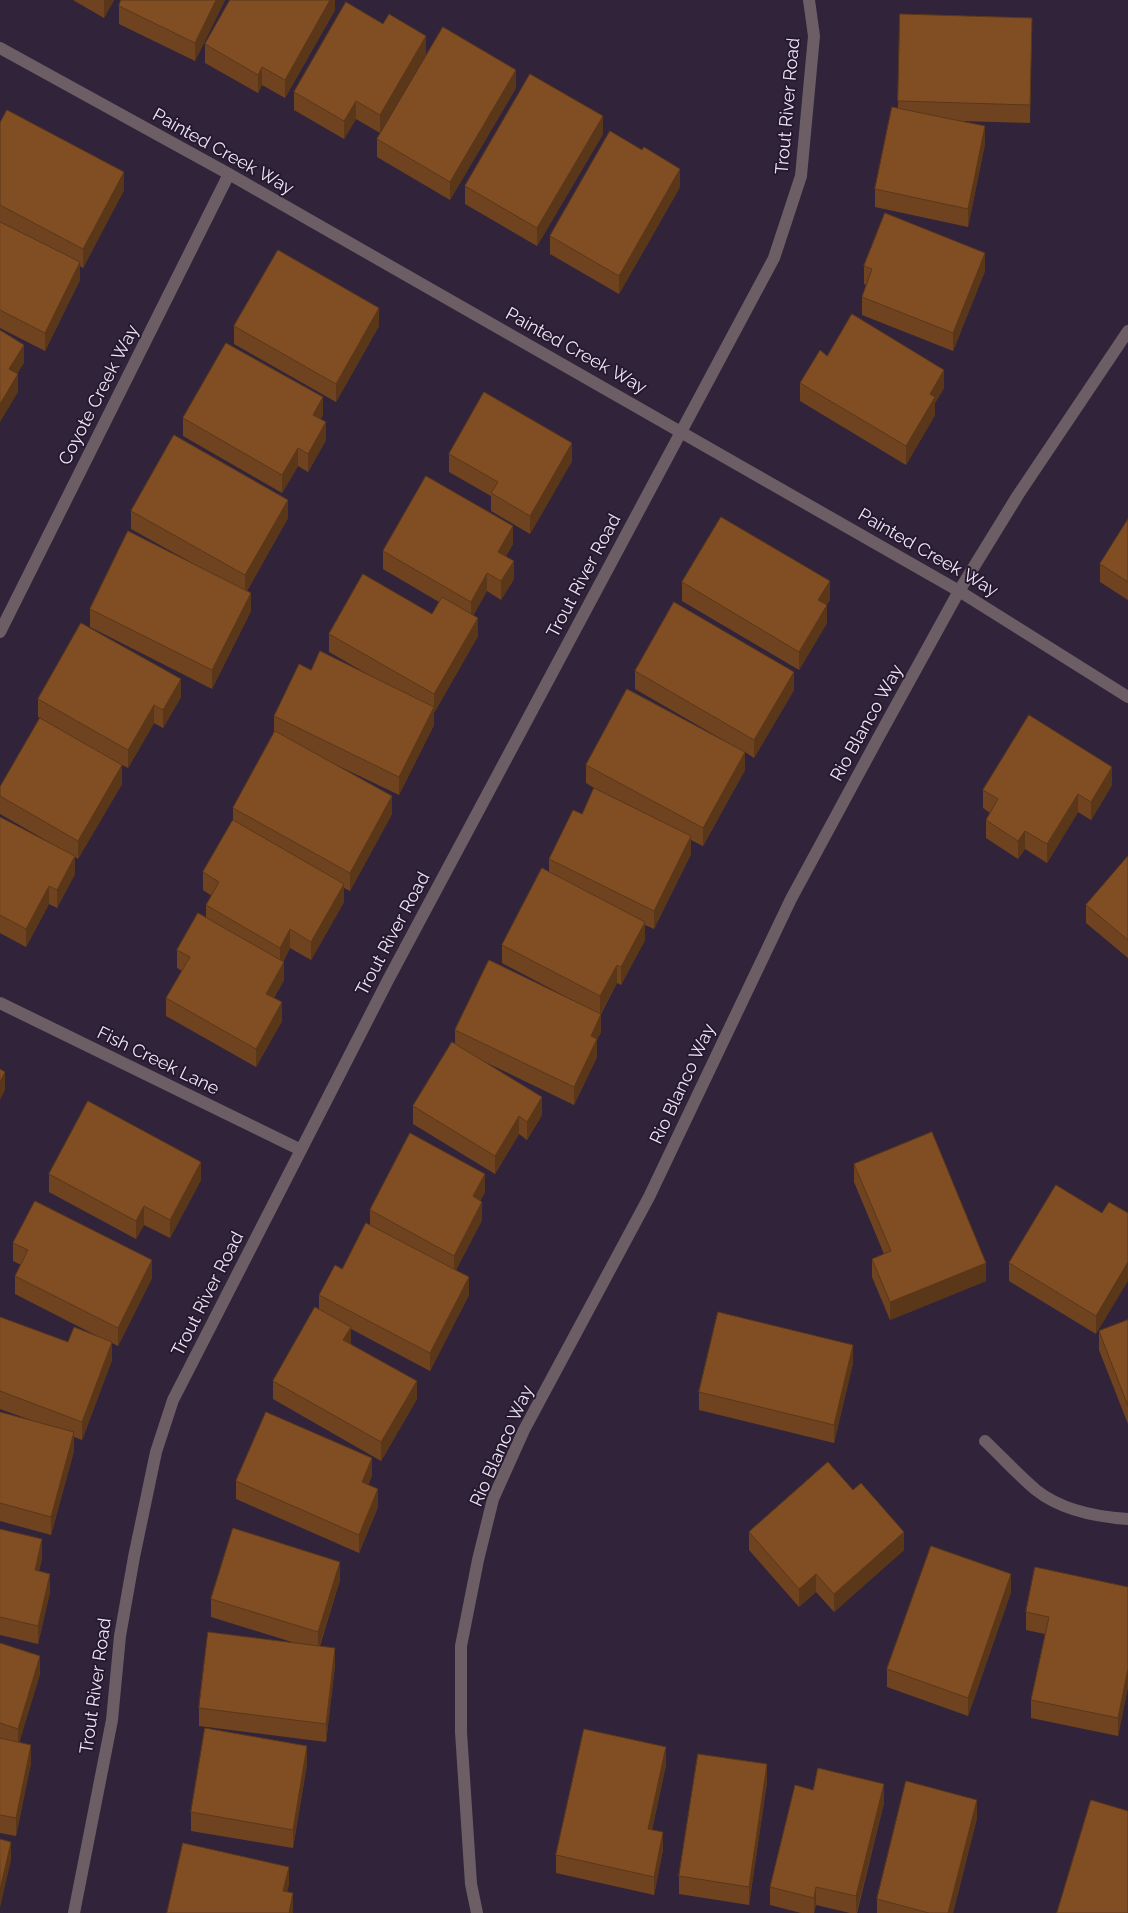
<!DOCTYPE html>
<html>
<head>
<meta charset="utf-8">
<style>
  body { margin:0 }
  canvas { display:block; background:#30233a }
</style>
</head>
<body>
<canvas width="1128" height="1913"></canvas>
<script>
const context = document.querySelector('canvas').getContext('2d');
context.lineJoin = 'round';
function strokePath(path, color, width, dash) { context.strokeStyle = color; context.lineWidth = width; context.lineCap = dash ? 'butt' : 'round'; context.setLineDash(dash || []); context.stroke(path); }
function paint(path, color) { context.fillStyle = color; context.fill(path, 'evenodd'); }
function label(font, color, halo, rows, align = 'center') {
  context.font = font + ' Raleway,sans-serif'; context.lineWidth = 4; context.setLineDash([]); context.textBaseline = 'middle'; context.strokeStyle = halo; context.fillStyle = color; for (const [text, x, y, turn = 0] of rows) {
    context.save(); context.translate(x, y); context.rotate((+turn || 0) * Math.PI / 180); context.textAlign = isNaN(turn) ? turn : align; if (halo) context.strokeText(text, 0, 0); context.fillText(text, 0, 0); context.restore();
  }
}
strokePath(new Path2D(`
  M0,48l229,126 730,417 169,106
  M0,632l229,-458
  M0,1003l301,147
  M985,1441c17,16 33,34 51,49 25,20 61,27 92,29
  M74,1913l38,-193 8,-84 14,-79 22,-105 17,-52 215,-420 386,-722 27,-82 13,-140 -5,-36
  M477,1913l-6,-29 -10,-152v-86l17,-86 15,-61 31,-69 125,-233 142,-298 86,-159 82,-149 59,-96 110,-164`), '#6c5e64', 12);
paint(new Path2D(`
  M73,0h41l-10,18z
  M121,0h104l-30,61 -76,-37v-18z
  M335,0v10l-50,88 -23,-13 -4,8 -53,-30v-19z
  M900,14l132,4 -2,105 -70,-2 25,23 -17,83 -93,-20v-18l23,-81z
  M426,54l-46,79 -24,-14 -12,20 -50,-29v-18z
  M516,88l-66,112 -73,-43v-18z
  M0,123l124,67 -41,78 -3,-2v14l-35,71 -45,-23z
  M603,134l-66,112 -72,-42v-18z
  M680,187l-61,107 -69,-40v-18z
  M864,266l121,5 -32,80 -91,-36v-18l4,-12 -2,-1z
  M234,326h145l-43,76 -102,-58z
  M827,356l117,32 -9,15v12l-29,50 -106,-64v-18z
  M323,415l-3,5 6,20 -18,32 -10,-6 -16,27 -99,-57v-18z
  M449,454l123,7 -42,73 -39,-23v-15l-42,-24z
  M131,511l157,7 -41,73 4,20 -39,78 -122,-62v-18l102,-46 -61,-34z
  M1128,519v81l-28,-18v-18z
  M513,544l-7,12 8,23 -13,21 -14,-9 -14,24 5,21 -44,77v-1v13l-35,70 -77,-37 70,56 -42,77 -6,-3v14l-33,58 -21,-12 -7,14 1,18 -10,18 8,23 -26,46 -90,-51v-18l16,-27 -5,-3v-18l29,-32v-13l6,-9 -9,-6v-18l30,-52v-12l41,-74v-18l37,-46 58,5 -40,-23v-18l103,-20 7,-12 -56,-33v-18z
  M682,582l148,18 -4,5 1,18 -28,47 -117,-69z
  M635,671l159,19 -40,68 -9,-6v18l-42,76 -12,-6v14l-37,75 -9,-4v15l-24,45 -4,-2 -16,31v18l-4,8v17l-23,48 -93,-45 61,55 -15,25 -8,-6 -24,40 -82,-50v-18l42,-62v-14l119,-29 -72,-38v-18l47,-73v-13l33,-45 12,-26 -8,-5v-18l151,-17 -102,-59z
  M181,697l-18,31 -9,-5 -26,45 -6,-3v19l-44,75 -3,-2v17l-18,34 -8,-4 -23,43 -26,-14v-116l54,28 -54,-31v-27l40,-69 -2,-1v-18z
  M1112,785l-21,35 -13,-8 -31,51 -22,-14 -7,10 -32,-21v-18l4,-7 -7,-5v-18z
  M1128,856v102l-42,-35v-18z
  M854,1164l132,117 -96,39 -18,-43v-18l12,-5 -30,-72z
  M49,1174l152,6 -31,58 -26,-13 -8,14 -87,-47z
  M485,1192l-5,9 2,19 -26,50 13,25 -39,76 -79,-42v15l66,55 -36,62 -108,-62v-18l46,-72v-14l23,-26 28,-44v-15z
  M1102,1213l-6,121 -87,-53v-18z
  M13,1243l139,35 -34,68 -6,-3v17l-30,80 -8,-3v14l-23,84 -51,-14v-109l33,9 -33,-12v-92l68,25 29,-6 -82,-42v-18l6,-11 -8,-4z
  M1128,1320v104l-29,-74v-19z
  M853,1363l-19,80 -135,-33v-18z
  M372,1476l-4,8 10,23 -19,46 -123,-54v-18z
  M0,1529l42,29 -3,13 11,21 -12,52 -38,-9z
  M749,1532l155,18 -70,62 -18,-20 -17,15 -50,-57z
  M340,1580l-20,66 15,20 -9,76 -127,-16v-18l96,-65 -84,-26v-18z
  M1128,1587v100l-10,49 -87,-18v-18l14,-66 -19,-4v-18z
  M1011,1592l-43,124 -81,-29v-18z
  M0,1643l40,31 -21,68 12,21 -15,73 -16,-3z
  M307,1764l-14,84 -102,-17v-19z
  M666,1765l-14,65 11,20 -9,45 -98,-22v-18z
  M767,1782l-18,123 -70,-11v-18z
  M813,1790l71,13 -27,110h-7l-34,-8 -2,8h-13l-31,-8v-18z
  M977,1818l-24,95h-76v-14z`), '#6f431f');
paint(new Path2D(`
  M104,0h10l-10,18z
  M216,0h9l-30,61v-18z
  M330,0h5v10l-50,88v-18z
  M426,36v18l-46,79v-18z
  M262,67v18l-4,8v-18z
  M516,70v18l-66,112v-18z
  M356,101v18l-12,20v-18z
  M603,116v18l-66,112v-18z
  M985,126v18l-17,83v-18z
  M680,169v18l-61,107v-18z
  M124,172v18l-41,78v-19z
  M985,253v18l-32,80v-18z
  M80,262v18l-35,71v-18z
  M379,308v18l-43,76v-18z
  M24,345v18l-15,24v-18z
  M944,370v18l-9,15v12l-29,50v-19l24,-52z
  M18,374v18l-18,30v-18z
  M323,397v18l-10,19v-19z
  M326,422v18l-18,32v-18z
  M572,443v18l-42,73v-18z
  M298,448v18l-16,27v-18z
  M288,500v18l-43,76v-19z
  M513,526v18l-15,26v-18z
  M514,561v18l-13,21v-19z
  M487,573v18l-16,29v-18z
  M830,581v19l-12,19v-19z
  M251,593v18l-39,78v-19z
  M827,605v18l-28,47v-18z
  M478,618v18l-44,77v-19z
  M794,672v18l-40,68v-18z
  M181,679v18l-18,31v-18z
  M154,705v18l-26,45v-18z
  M434,707v18l-35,70v-18z
  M745,752v18l-42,76v-18z
  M122,765v19l-44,75v-18z
  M1112,767v18l-21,35v-18z
  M1078,794v18l-31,51v-19z
  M392,796v18l-42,77v-18z
  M1025,831v18l-7,10v-18z
  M691,836v18l-37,75v-18z
  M75,856v18l-18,34v-18z
  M344,884v18l-33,58v-18z
  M49,886v18l-23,43v-18z
  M645,922v18l-24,45v-18z
  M290,929v19l-10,18v-18z
  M284,962v18l-18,32v-18z
  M617,965v18l-17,31v-18z
  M282,1002v19l-26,46v-18z
  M601,1014v18l-4,8v17l-23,48v-18l17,-51z
  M5,1072v18l-5,10v-18z
  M542,1097v18l-15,25v-18z
  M519,1116v18l-24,40v-18z
  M201,1162v18l-31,58v-18z
  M485,1174v18l-12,22v-18z
  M482,1202v18l-28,54v-18z
  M144,1206v19l-8,14v-18z
  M152,1260v18l-34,68v-18z
  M1128,1262v19l-32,53v-18z
  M986,1263v18l-96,39v-18z
  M469,1277v18l-39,76v-18z
  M351,1327v18l-8,-5z
  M112,1342v18l-30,80v-18z
  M853,1345v18l-19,80v-18z
  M417,1381v18l-36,62v-19z
  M74,1432v19l-23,84v-18z
  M372,1458v18l-10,24v-18z
  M378,1489v18l-19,46v-18z
  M904,1532v18l-70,62v-18z
  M42,1539v19l-7,30v-18z
  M340,1562v18l-22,70v-18z
  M50,1574v18l-12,52v-18z
  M816,1574v18l-17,15v-18z
  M1011,1574v18l-43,124v-18z
  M335,1648v18l-9,76v-18z
  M40,1656v18l-22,73v-18z
  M1128,1669v18l-10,49v-18z
  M31,1745v18l-15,73v-18z
  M307,1746v18l-14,84v-18z
  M666,1747v18l-18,82v-18z
  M767,1764v18l-18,123v-18z
  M884,1784v19l-28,110v-17z
  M977,1800v18l-24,95h-5z
  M663,1832v18l-9,45v-18z
  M11,1842v18l-11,48v-18z
  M289,1867v18l-6,24v-18z
  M816,1887v18l-2,8v-15z
  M293,1893v20h-4z`), '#5a3719');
const building = new Path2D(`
  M121,0h95l-21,43 -76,-37z
  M230,0h100l-45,80 -23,-13 -4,8 -53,-31z
  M346,2l37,22 6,-10 37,22 -46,79 -24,-14 -12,20 -50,-29z
  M900,14l132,4 -2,87 -132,-4z
  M443,27l73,43 -66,112 -73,-43z
  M530,74l73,42 -66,112 -72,-42z
  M892,107l93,19 -17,83 -93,-20z
  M7,110l117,62 -41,77 -83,-44v-82z
  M610,131l32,19 2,-3 36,22 -61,107 -69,-40z
  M885,213l100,40 -32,80 -91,-36 10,-28 -8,-3z
  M0,222l80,40 -35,71 -45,-23z
  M278,250l101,58 -43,76 -102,-58z
  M852,314l92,56 -14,24 5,3 -29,49 -106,-63 20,-33 7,6z
  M0,330l24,15 -15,24 9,5 -18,30z
  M226,343l97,54 -10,18 13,7 -18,32 -10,-6 -16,27 -99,-57z
  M484,392l88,51 -42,73 -39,-23 7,-11 -49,-28z
  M174,435l114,65 -43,75 -114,-64z
  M426,476l87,50 -15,26 16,9 -13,20 -14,-8 -16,29 -88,-51z
  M721,517l109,64 -12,19 9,5 -28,47 -117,-70z
  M1128,519v63l-28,-18z
  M128,531l123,62 -39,77 -122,-61z
  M363,574l69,40 10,-17 36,21 -44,76 -105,-60z
  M674,602l120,70 -40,68 -119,-69z
  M81,623l100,56 -18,31 -9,-5 -26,45 -90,-51z
  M320,651l114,56 -35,70 -125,-61 25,-52 12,6z
  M627,689l118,63 -42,76 -117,-63z
  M1029,715l83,52 -21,35 -13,-8 -31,50 -22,-13 -7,10 -32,-21 12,-21 -15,-9z
  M40,718l82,47 -44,76 -78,-45v-9z
  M275,731l117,65 -42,77 -117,-65z
  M594,788l97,48 -37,75 -105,-52 24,-49 9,4z
  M0,817l75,39 -18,34 -8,-4 -23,43 -26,-14z
  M233,820l111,64 -33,58 -21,-13 -10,19 -74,-43 13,-23 -16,-10z
  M1128,856v84l-42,-35z
  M542,868l103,54 -24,45 -4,-2 -17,31 -98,-51z
  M198,913l86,49 -18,32 16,8 -26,47 -90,-51 24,-41 -13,-7z
  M489,960l112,54 -10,22 6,3 -23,48 -119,-57z
  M452,1042l90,55 -15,25 -8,-6 -24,40 -82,-50z
  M0,1069l5,3 -5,10z
  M88,1101l113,61 -31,58 -26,-14 -8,15 -87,-47z
  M932,1132l54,131 -96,39 -18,-43 19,-8 -37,-87z
  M410,1133l75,41 -12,22 9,6 -28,54 -84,-46z
  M1056,1185l46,28 7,-11 19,11v49l-32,54 -87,-53z
  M35,1201l117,59 -34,68 -103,-52 13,-26 -15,-7z
  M366,1223l103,54 -39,76 -111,-58 16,-30 7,4z
  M315,1307l36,20 -8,13 74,41 -36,61 -108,-61z
  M718,1312l135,33 -19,80 -135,-33z
  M0,1317l68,25 6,-15 38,15 -30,80 -82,-31z
  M1128,1320v86l-29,-75z
  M0,1412l74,20 -23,85 -51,-14z
  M266,1412l106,46 -10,24 16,7 -19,46 -123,-54z
  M828,1462l25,28 8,-7 43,49 -70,62 -18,-20 -17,15 -50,-57z
  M233,1528l107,34 -22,70 -107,-33z
  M0,1529l42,10 -7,31 15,4 -12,52 -38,-9z
  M931,1546l80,28 -43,124 -81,-29z
  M1035,1567l93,20v82l-10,49 -87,-18 18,-83 -23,-5z
  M208,1632l127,16 -9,76 -127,-16z
  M0,1643l40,13 -22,73 -18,-6z
  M205,1728l102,18 -14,84 -102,-18z
  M584,1729l82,18 -18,82 15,3 -9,45 -98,-22z
  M0,1738l31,7 -15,73 -16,-3z
  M698,1754l69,10 -18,123 -70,-11z
  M818,1768l66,16 -28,112 -40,-9 -2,11 -44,-11 25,-102 18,5z
  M906,1781l71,19 -29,113h-19l-52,-14z
  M1091,1800l37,11v102h-71z
  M0,1839l11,3 -11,48z
  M183,1843l106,24 -6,24 10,2 -4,20h-122z`);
paint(building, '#814e24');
strokePath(building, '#5a3719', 1);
label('18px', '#eee6f5', '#26192f', [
  ["Trout River Road",788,106,-85],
  ["Painted Creek Way",223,152,29],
  ["Painted Creek Way",576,351,29],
  ["Coyote Creek Way",99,395,-63],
  ["Painted Creek Way",928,553,30],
  ["Trout River Road",584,576,-62],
  ["Rio Blanco Way",867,723,-61],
  ["Trout River Road",393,934,-62],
  ["Fish Creek Lane",158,1061,26],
  ["Rio Blanco Way",683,1084,-65],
  ["Trout River Road",208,1294,-63],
  ["Rio Blanco Way",502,1446,-66],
  ["Trout River Road",96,1686,-82]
]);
</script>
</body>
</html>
